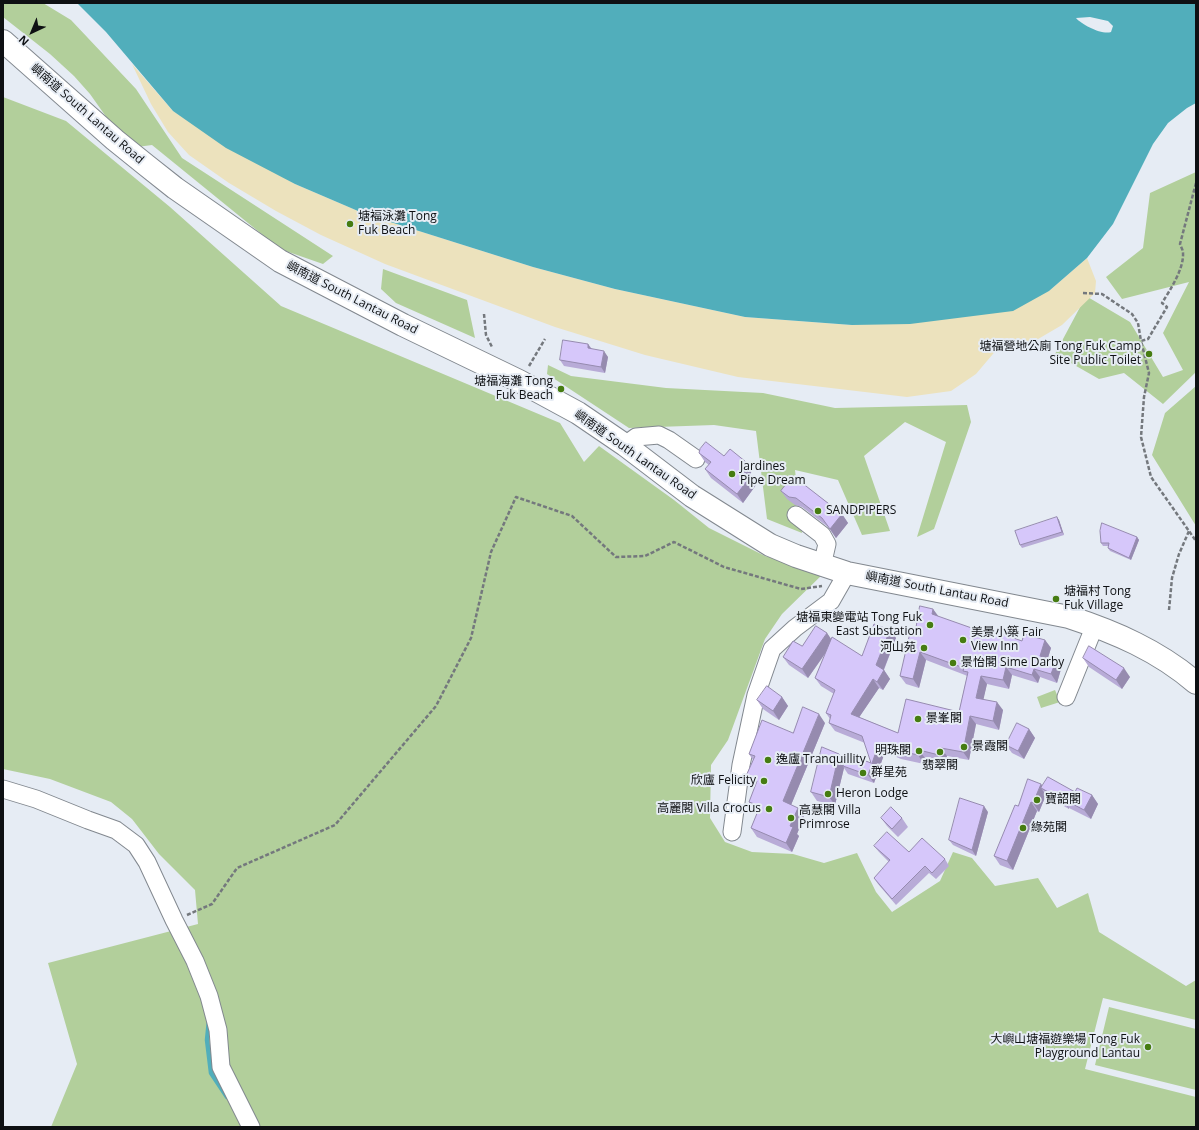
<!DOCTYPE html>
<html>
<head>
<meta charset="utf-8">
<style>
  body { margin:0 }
  #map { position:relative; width:1199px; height:1130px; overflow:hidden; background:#e6ecf4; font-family:"Open Sans",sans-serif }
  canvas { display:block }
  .frame { position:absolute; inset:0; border:4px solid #0e1013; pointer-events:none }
  .north { position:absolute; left:12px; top:12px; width:40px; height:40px; -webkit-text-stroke:3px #e6ecf4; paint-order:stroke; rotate:224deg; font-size:11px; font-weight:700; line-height:16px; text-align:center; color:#0e1013 }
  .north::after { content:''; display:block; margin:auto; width:14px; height:18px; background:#0e1013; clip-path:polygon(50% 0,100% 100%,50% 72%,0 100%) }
</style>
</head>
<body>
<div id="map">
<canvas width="1199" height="1130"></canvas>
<div class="frame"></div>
<div class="north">N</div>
</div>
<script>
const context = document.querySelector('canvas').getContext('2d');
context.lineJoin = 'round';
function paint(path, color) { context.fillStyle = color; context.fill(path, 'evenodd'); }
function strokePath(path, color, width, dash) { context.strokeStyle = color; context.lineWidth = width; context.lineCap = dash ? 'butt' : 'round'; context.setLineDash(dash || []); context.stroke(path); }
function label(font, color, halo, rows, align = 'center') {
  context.font = font + ' "Open Sans","Noto Sans TC",sans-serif'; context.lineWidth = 4; context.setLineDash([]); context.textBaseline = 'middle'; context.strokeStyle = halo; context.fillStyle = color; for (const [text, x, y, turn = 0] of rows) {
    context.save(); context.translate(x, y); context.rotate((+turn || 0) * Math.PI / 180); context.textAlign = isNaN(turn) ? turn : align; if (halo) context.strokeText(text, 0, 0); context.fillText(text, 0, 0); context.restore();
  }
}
paint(new Path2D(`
  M3,3h40l28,17 65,69 46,69 151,98 -10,8 -43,-15 -128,-104 -15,2 -30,-29 -17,-24 -16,-18 -24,-22 -47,-37z
  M3,97l63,24 104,86 111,99 279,117 24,39 15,-16 75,54 35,28 56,28 61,15 -44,43 -17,25 -37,101 -17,25 -1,53 15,24 27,10 41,2 31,9 33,-10 19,39 16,20 48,-31 13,-29 19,6 23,28 43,-8 19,30 31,-15 11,39 87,54 10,-6v40l-93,-22 -18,71 111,28v30h-1145l26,-63 -29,-101 150,-39 -3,-34 -36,-36 -27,-35 -21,-17 -61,-23 -47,-10z
  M1196,172v200l-33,32 -39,-31 -25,6 -44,-25 31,-58 44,26 33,55 20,-7 -20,-37 26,-51 -67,17 -16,-22 37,-29 7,-55z
  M383,269l84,31 8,38 -79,-35 -15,-14z
  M548,365l23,11 95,12 97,5 72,15 132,-3 4,17 -37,107 -17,8 29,-95 -41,-20 -41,34 26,75 -28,4 -24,-55 -43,-10 7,63 -35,-14 -11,-88 -42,-6 -85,3 -82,-54z
  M1196,386v140l-44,-71 13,-42z
  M1055,690l5,12 -19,6 -4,-11z
  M1109,1007l87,22v61l-101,-25z`), '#b2cf9b');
paint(new Path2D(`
  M132,64l41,47 122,73 70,30 168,53 82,22 130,28 107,8 197,-34 38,-33 9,23 -1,12 -33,32 -29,17 -35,6 -22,26 -25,17 -44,6 -169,-20 -93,-22 -90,-28 -170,-63 -64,-29 -45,-24 -47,-28 -40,-28 -21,-23 -17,-28z`), '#ece2bd');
paint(new Path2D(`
  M77,3h1119v100l-9,5 -19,15 -15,21 -40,80 -26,34 -38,33 -36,20 -103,13 -58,1 -107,-8 -130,-28 -82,-22 -168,-53 -70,-30 -69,-36 -53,-37 -67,-79zM1090,17l18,4 5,5 -2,6c-9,3 -29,-7 -35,-14z`), '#51aebb');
strokePath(new Path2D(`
  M209,1020l-2,20 4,33 16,24`), '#51aebb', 4.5);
const minor = new Path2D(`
  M625,445l11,-8 23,-2 10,5 27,19
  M796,515l26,20 5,9 -5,22
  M1066,697l29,-72
  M3,789l33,10 52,21 28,10 20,15 11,17 27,58 21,41 14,35 9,34 3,37 30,60
  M732,832l9,-67 15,-70 16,-46 23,-21 36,-27 16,-28`);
const major = new Path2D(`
  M3,41l112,99 31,25 29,23 105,73 123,64 116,56 59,32 47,32 67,51 78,49 26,11 51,17 222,44c46,15 90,34 127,66`);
strokePath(minor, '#82888f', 19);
strokePath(major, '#82888f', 24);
strokePath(new Path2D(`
  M1196,183l-16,61c1,3 3,6 3,9 1,16 -13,37 -21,50l5,4 -19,32 -7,2 8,32 -5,24 -3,40 10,40 45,64
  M1083,293l19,1 30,20 6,9 3,18
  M484,314l2,21 6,12
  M529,366l16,-27
  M1169,610l3,-32 7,-24 10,-23
  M187,915l25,-11 25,-36 98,-43 101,-119 35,-68 20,-86 25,-55 56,19 44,41 29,-1 29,-14 50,25 77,22 21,-3`), '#74787d', 2.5, [4, 2]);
strokePath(minor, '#fff', 17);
strokePath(major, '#fff', 22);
paint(new Path2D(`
  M588,344l4,5 16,8 -3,16 -41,-7 -4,-6z
  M699,453l25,3 22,6 6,9 -3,5 7,9 -13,18 -32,-25 -6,-9 4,-4 -4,-3z
  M781,491l61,23 6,9 -12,15 -8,-11 -26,-20 -7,-2 -8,-6z
  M1057,517l2,3 5,15 -42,13 -2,-3z
  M1137,537l2,3 -8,20 -21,-9 -2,-3 1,-2h-6l-2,-3z
  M933,609l5,8 45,15 39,9 23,-1 6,8 -3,10 13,11 -4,14 -17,-6 -2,6 -26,-8 -3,14 -22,-5 -4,15 20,11 -4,20 -23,-6 -7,36 -22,-4 -2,7 -20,-5 -1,6 -23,-5 -16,-7 -11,31 -26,-9 -4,-6 -9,37 -18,-4 -6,-9 28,-38 5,7 27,2 -6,-20 -30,-12 -6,-8 1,-4 -4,-6 8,-19 -13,-8 -6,-8 10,-24 -17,24 -19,-13 -6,-8 44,-24 4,6 31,17 28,-26 6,8 -12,32 6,9 -7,11 -4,-2 -20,29 39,16 61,-21 8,-36 -2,-1 -39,-15 -7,28 -13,-4 -6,-8 15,-45z
  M1083,658l47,19 -8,12 -33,-22z
  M782,697l6,9 -9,14 -16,-11 -6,-9z
  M825,723l-34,82 13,12 -7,17 2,2 -7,16 -35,-15 -6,-9 7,-17 -3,-1 -6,-8 6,-15 -3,-2 -6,-9 7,-16 -4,-6 44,-21z
  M1029,729l6,9 -11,21 -12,-6 -6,-8z
  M1041,784l2,3 32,5 17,3 6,9 -7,15 -22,-11v1l-21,-12 -2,-2 -7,17 -2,-1 -24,59 -13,-5 -6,-9 24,-50z
  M988,812l-12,44 -23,-11 -4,-5z
  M881,818h21l6,9 -10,10 -11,-11z
  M874,846l71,13 4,7 -13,13 -7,-6 -33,32 -18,-21 -4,-6 15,-16 -10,-10z`), '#b8abd7');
paint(new Path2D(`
  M588,344l4,6 -4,-2z
  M604,351l4,6 -3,16 -4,-6z
  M746,462l6,9 -5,7 -6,-9z
  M750,477l6,8 -13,18 -6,-9z
  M842,514l6,9 -12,15 -6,-9z
  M1057,517l2,3 5,15 -2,-3z
  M1137,537l2,3 -8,20 -2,-2z
  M933,609l6,8 -7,-3z
  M890,630l6,8 -14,36 -6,-9z
  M827,633l6,9 -25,36 -6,-9z
  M1045,640l6,8 -5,16 -6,-8z
  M920,652l6,8 -7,28 -6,-9z
  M1056,661l5,8 -4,14 -6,-9z
  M1006,667l6,8 -3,14 -6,-9z
  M1124,668l6,9 -8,12 -6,-9z
  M1034,669l6,8 -2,6 -6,-8z
  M884,670l6,9 -7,11 -6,-8z
  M981,676l6,8 -5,22 -6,-8z
  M873,679l6,9 -23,34 -5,-8z
  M782,697l6,9 -9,14 -6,-9z
  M997,702l6,8 -4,20 -6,-9z
  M819,714l6,9 -36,87 -6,-9z
  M970,716l6,8 -7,36 -6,-8z
  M1029,729l6,9 -11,21 -6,-8z
  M879,743l6,9 -11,31 -6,-8z
  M941,748l6,8 -2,7 -6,-8z
  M919,750l6,8 -1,6 -6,-9z
  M839,754l6,8 -2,4 1,2 -9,37 -6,-8z
  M1041,784l4,7 -4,-3 5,7 -7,17 -6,-9z
  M1092,795l6,9 -7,15 -7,-9z
  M1063,799l6,9v1l-6,-9z
  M1031,802l6,9 -24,59 -6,-9z
  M984,806l4,6 -12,44 -4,-6z
  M798,808l6,9 -7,17 2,2 -7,16 -6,-9 4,-17z`), '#968baf');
const building = new Path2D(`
  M563,340l25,4v4l16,3 -3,16 -41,-7z
  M706,442l18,14 6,-7 16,13 -5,7 9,8 -13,17 -32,-25 6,-7 -12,-9 1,-4z
  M793,476l49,38 -12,15 -8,-11 -26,-20 -7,-1 -8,-6z
  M1057,517l5,15 -42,13 -5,-14z
  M1102,523l35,14 -8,21 -21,-10 1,-5h-8l-1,-12z
  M920,606l13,3 -1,5 51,18 2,-4 37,13 2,-7 21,6 -5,16 16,5 -5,13 -17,-5 -2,6 -26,-8 -3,13 -22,-4 -5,22 21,4 -4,19 -23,-5 -7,36 -22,-4 -2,7 -20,-5 -1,5 -22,-5 -17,-7 -11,32 -25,-9 4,-12 24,9 -9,-27 -33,-13 2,-8 -5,-2 9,-23 -20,-12 17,-41 30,19 12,-32 16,6 -14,35 8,5 -7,12 -4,-3 -22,35 47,19 8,-34 53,13 9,-40 -5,-1 1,-3 -44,-16 -7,27 -13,-3 9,-39 2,-7 4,1z
  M816,626l11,7 -25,36 -19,-12 10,-16 9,5z
  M1089,646l35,22 -8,12 -33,-22z
  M767,686l15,11 -9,14 -16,-11z
  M803,707l16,7 -36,87 15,7 -8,18 3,1 -7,16 -35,-15 9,-22 -11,-4 8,-21 -11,-5 9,-20 -6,-2 13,-34 31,13z
  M1017,723l12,6 -11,22 -12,-6z
  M822,747l17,7 -10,43 -18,-5z
  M1048,777l27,15 2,-4 15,7 -8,15 -21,-11v1l-22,-12z
  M1028,779l13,5 -8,19 -2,-1 -24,59 -13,-5 21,-51 3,1z
  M960,798l24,8 -12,44 -23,-10z
  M891,807l11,11 -10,11 -11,-11z
  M887,832l22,20 13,-14 23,21 -13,14 -7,-7 -33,33 -18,-21 16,-18 -16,-14z`);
paint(building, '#d6c7fa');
strokePath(building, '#968baf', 1);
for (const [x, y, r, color] of [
  [350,224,4,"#467c11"],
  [1149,354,4,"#467c11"],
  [561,389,4,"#467c11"],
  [732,474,4,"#467c11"],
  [818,511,4,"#467c11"],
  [1056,599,4,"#467c11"],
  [930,625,4,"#467c11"],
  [963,640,4,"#467c11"],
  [924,648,4,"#467c11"],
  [953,663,4,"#467c11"],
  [918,719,4,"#467c11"],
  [964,747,4,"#467c11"],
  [919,751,4,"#467c11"],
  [940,752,4,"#467c11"],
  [768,760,4,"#467c11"],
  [863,773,4,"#467c11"],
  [764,781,4,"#467c11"],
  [828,794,4,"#467c11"],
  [1037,800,4,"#467c11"],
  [769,809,4,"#467c11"],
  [791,818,4,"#467c11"],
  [1023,828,4,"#467c11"],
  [1148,1047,4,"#467c11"]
]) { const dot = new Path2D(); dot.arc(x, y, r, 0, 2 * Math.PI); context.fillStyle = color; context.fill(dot); strokePath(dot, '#e6ecf4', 1.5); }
label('12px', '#0e1013', '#e6ecf4', [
  ["嶼南道 South Lantau Road",87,114,41],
  ["嶼南道 South Lantau Road",352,298,27],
  ["嶼南道 South Lantau Road",635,455,35],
  ["嶼南道 South Lantau Road",937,590,11]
]);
label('12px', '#0e1013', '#e6ecf4', [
  ["塘褔泳灘 Tong",358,217],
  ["Fuk Beach",358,231],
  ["塘福營地公廁 Tong Fuk Camp",1141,347,"right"],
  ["Site Public Toilet",1141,361,"right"],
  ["塘福海灘 Tong",553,382,"right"],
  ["Fuk Beach",553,396,"right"],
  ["Jardines",740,467],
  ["Pipe Dream",740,481],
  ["SANDPIPERS",826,511],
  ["塘福村 Tong",1064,592],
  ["Fuk Village",1064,606],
  ["塘福東變電站 Tong Fuk",922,618,"right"],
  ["East Substation",922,632,"right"],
  ["美景小築 Fair",971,633],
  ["View Inn",971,647],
  ["河山苑",916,648,"right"],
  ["景怡閣 Sime Darby",961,663],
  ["景峯閣",926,719],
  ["景霞閣",972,747],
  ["明珠閣",911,751,"right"],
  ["逸廬 Tranquillity",776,760],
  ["翡翠閣",940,766,"center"],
  ["群星苑",871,773],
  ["欣廬 Felicity",756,781,"right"],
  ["Heron Lodge",836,794],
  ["寶韶閣",1045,800],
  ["高麗閣 Villa Crocus",761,809,"right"],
  ["高慧閣 Villa",799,811],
  ["Primrose",799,825],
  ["綠苑閣",1031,828],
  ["大嶼山塘福遊樂場 Tong Fuk",1140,1040,"right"],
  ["Playground Lantau",1140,1054,"right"]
], 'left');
</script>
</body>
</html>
